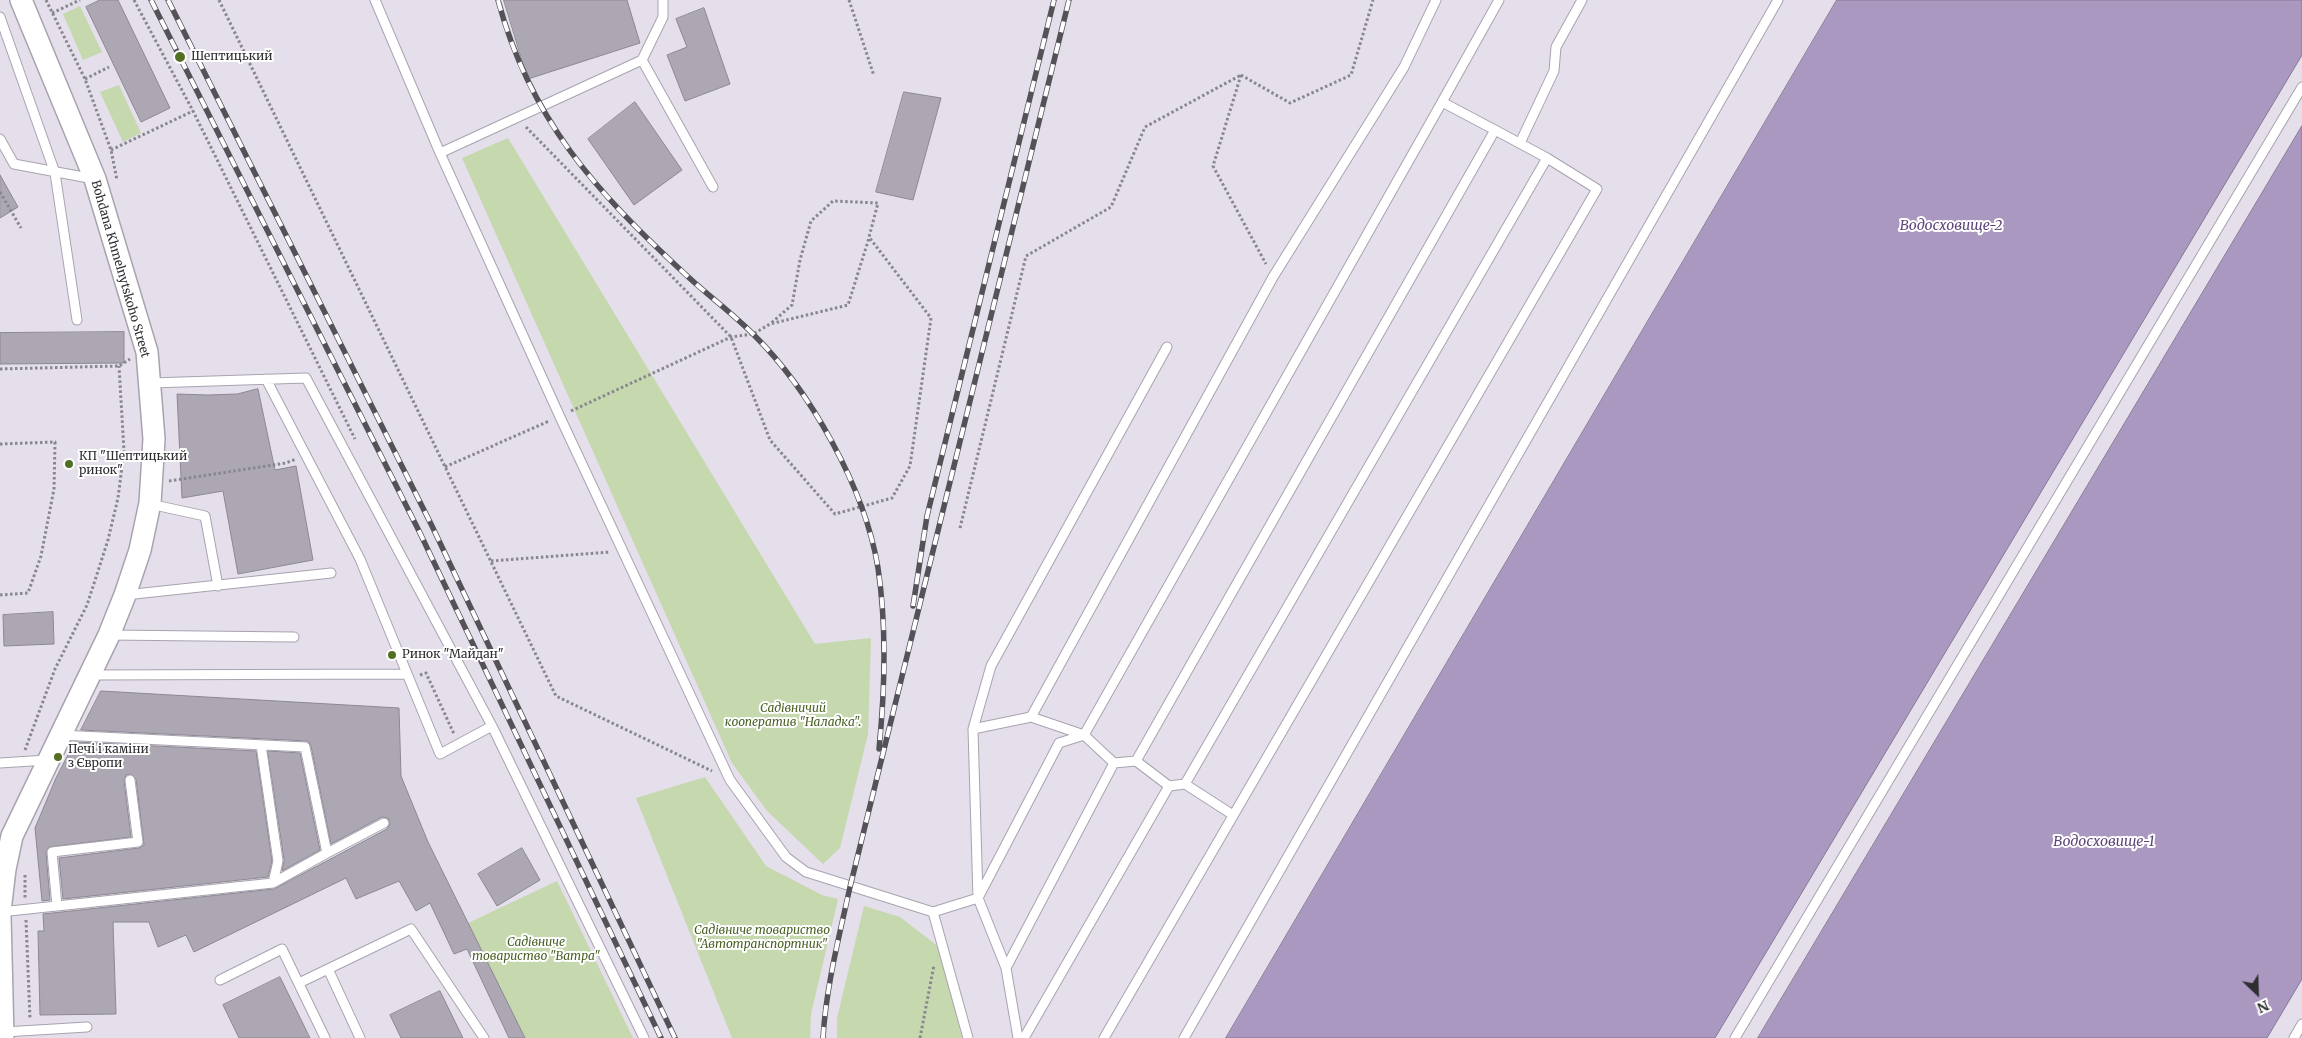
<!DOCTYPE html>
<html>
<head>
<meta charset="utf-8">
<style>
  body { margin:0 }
  #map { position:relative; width:2302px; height:1038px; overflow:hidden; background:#e4dfeb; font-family:Merriweather,serif }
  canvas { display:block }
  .north { position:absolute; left:2232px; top:968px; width:50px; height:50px; -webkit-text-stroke:4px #fff; paint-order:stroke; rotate:156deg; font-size:14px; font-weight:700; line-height:20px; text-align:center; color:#2e2d31 }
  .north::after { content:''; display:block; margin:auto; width:18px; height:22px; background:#2e2d31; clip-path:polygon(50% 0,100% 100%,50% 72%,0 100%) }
</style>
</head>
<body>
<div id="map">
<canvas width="2302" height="1038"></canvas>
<div class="north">N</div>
</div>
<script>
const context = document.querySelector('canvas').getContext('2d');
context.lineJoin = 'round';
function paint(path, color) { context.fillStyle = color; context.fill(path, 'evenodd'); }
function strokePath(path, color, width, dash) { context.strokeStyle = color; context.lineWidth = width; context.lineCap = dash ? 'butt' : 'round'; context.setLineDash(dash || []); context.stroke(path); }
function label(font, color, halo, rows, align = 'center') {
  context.font = font + ' Merriweather,serif'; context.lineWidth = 4; context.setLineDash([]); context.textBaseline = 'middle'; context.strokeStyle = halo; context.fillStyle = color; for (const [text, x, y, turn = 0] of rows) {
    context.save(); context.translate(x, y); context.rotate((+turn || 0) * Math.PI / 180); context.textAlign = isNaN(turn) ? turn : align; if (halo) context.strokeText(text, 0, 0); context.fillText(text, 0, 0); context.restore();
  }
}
paint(new Path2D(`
  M80,6l22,46 -19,8 -20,-46z
  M119,85l22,48 -18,9 -23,-50z
  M508,138l307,506 56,-6 -3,96 -28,114 -17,16 -56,-53 -35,-48 -270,-605z
  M705,777l61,89 56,29 16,4 -27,115 -1,24h-78l-96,-240z
  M557,881l76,157h-108l-57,-115z
  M864,906l36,11 39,30 23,91h-125v-20z`), '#c5d8ae');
const water = new Path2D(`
  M1837,0h465v55l-587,983h-489z
  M2302,126v853l-35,59h-509z`);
paint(water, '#aa98c0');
strokePath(water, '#857895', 1);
const building = new Path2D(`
  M100,0h18l52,108 -29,14 -55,-115z
  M504,0h123l13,43 -112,36z
  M704,8l26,76 -45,17 -18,-46 20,-8 -11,-28z
  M904,92l37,6 -28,102 -37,-8z
  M635,102l47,68 -48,35 -46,-66z
  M0,175l18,32 -18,11z
  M124,332v31l-124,1v-31z
  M258,389l17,81 21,-4 17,94 -75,14 -15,-83 -41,7 -5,-104 31,1 29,-1z
  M53,612l1,32 -50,2 -1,-31z
  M101,691l298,17 2,68 27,66 97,196h-16l-42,-89 -13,5 -24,-51 -14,8 -17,-30 -43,18 -10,-21 -152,74 -8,-17 -28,12 -9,-25h-36l3,92 -76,1 -2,-84h6l-1,-17 231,-25 113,-60 3,-5 -2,-6 -6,-1 -51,27 -20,-98 -3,-5 -227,-11z
  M75,742l181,9 16,110 -4,16 -205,22 -4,-41 80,-10 5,-3 -8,-66 -6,-5 -4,1 -2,6 7,56 -82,10 -3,6 4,47 -8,1 -7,-73 21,-50z
  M268,751l32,2 20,97 -38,21 2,-11z
  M522,848l18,32 -43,26 -19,-32z
  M280,977l30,61h-71l-16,-33z
  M440,991l23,47h-62l-11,-23z`);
paint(building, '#aca7b2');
strokePath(building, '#8c8892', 1);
const service = new Path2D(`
  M375,0l65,153 120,264 170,363 56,77 20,15 127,40 45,-14 81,-155 25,-8 358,-633 53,28 -359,631
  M0,17l55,156 22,147
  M642,60l71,127
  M1442,102l57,-102
  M1495,130l52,28
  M0,139l14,25 80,15
  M1520,143l34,-72 2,-24 26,-47
  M440,153l202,-93 21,-43v-17
  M266,379l94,180 80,195 52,-28
  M151,383l155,-5 186,348 152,312
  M150,504l55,12 13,70
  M125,595l206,-22
  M109,635l185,2
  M92,675l314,-1
  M973,729l58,-12
  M261,745l17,116 -5,22
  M0,763l47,-3
  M1233,815l-48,-31 -16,2 -33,-25 -22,2 -30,-28 -53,-18 242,-440 131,-210 32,-67
  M327,853l57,-30
  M57,906l-5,-54 86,-10 -8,-62
  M0,912l273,-29 54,-30 -22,-106 -245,-12
  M933,912l35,126
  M1006,968l-28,-70 -5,-169 18,-63 176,-319
  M220,980l62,-31 43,89
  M299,983l29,-14
  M4,1032l83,-5
  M360,1038l-32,-69 83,-40 73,109
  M1018,1038l-12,-70 108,-205
  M1024,1038l145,-252
  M1104,1038l493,-849 -50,-31 -362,626
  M1184,1038l594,-1038
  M1735,1038l567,-951
  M2294,1038l8,-14`);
const tertiary = new Path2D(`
  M0,911l5,-42 7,-33 97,-201 16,-40 15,-45 10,-47 4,-64 -7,-87 -52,-173 -74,-179
  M0,916l3,122`);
strokePath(service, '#a8a3ae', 11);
strokePath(tertiary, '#a8a3ae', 24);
strokePath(new Path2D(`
  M46,0l39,79 26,71 6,30
  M134,0l59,111 162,328
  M219,0l337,696 156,75
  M849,0l25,76
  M52,13l28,-13
  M1241,75l-28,91 53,98
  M1241,75l49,28 61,-28 22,-75
  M85,79l24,-12
  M526,127l205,210 39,103 65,74 57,-16 18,-32 21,-148 -62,-81 9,-34 -45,-2 -22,20 -11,39 -8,45 -22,19
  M111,150l82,-39
  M0,192l21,36
  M0,369l119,-3 11,-7
  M571,411l160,-74 22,-3 17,-10 78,-19 21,-67
  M0,444l55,-2 -1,47 -13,67 -13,37 -28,2
  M445,467l104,-46
  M169,481l117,-18 10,-4
  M960,528l66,-272 85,-49 34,-80 96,-52
  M491,561l119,-9
  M420,675l6,-2 28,61
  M25,750l30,-81 32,-64 21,-65 10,-42 6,-47 -5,-85
  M25,875v24
  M26,920l4,99
  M920,1038l14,-73`), '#89868e', 3, [2.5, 2.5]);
strokePath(service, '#fff', 9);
strokePath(tertiary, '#fff', 21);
const rail = new Path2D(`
  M151,0l268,531 242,507
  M168,0l264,526 243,512
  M498,0c32,119 98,192 186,273 22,21 47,39 69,61 57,56 112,154 125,234 9,60 7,121 1,181
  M913,606l14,-90 127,-516
  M823,1038c3,-51 16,-101 27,-151l219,-887`);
strokePath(rail, '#545258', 5.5);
strokePath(rail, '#fff', 4, [11]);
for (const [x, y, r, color] of [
  [180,57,6,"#526f23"],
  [69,464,5,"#526f23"],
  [392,655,5,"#526f23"],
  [58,757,5,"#526f23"]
]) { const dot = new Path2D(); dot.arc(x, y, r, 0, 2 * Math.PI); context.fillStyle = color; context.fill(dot); strokePath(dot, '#fff', 2); }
label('12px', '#2e2d31', '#fff', [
  ["Шептицький",191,57],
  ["КП \"Шептицький",79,457],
  ["ринок\"",79,471],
  ["Ринок \"Майдан\"",402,655],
  ["Печі і каміни",68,750],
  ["з Європи",68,764]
], 'left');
label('12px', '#2e2d31', '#fff', [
  ["Bohdana Khmelnytskoho Street",120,269,74]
]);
label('italic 12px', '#496124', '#fff', [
  ["Садівничий",793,709],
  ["кооператив \"Наладка\".",793,723],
  ["Садівниче товариство",762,931],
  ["\"Автотранспортник\"",762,945],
  ["Садівниче",536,943],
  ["товариство \"Ватра\"",536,957]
]);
label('italic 14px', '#5e447a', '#fff', [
  ["Водосховище-2",1951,226],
  ["Водосховище-1",2104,842]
]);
</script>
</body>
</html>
